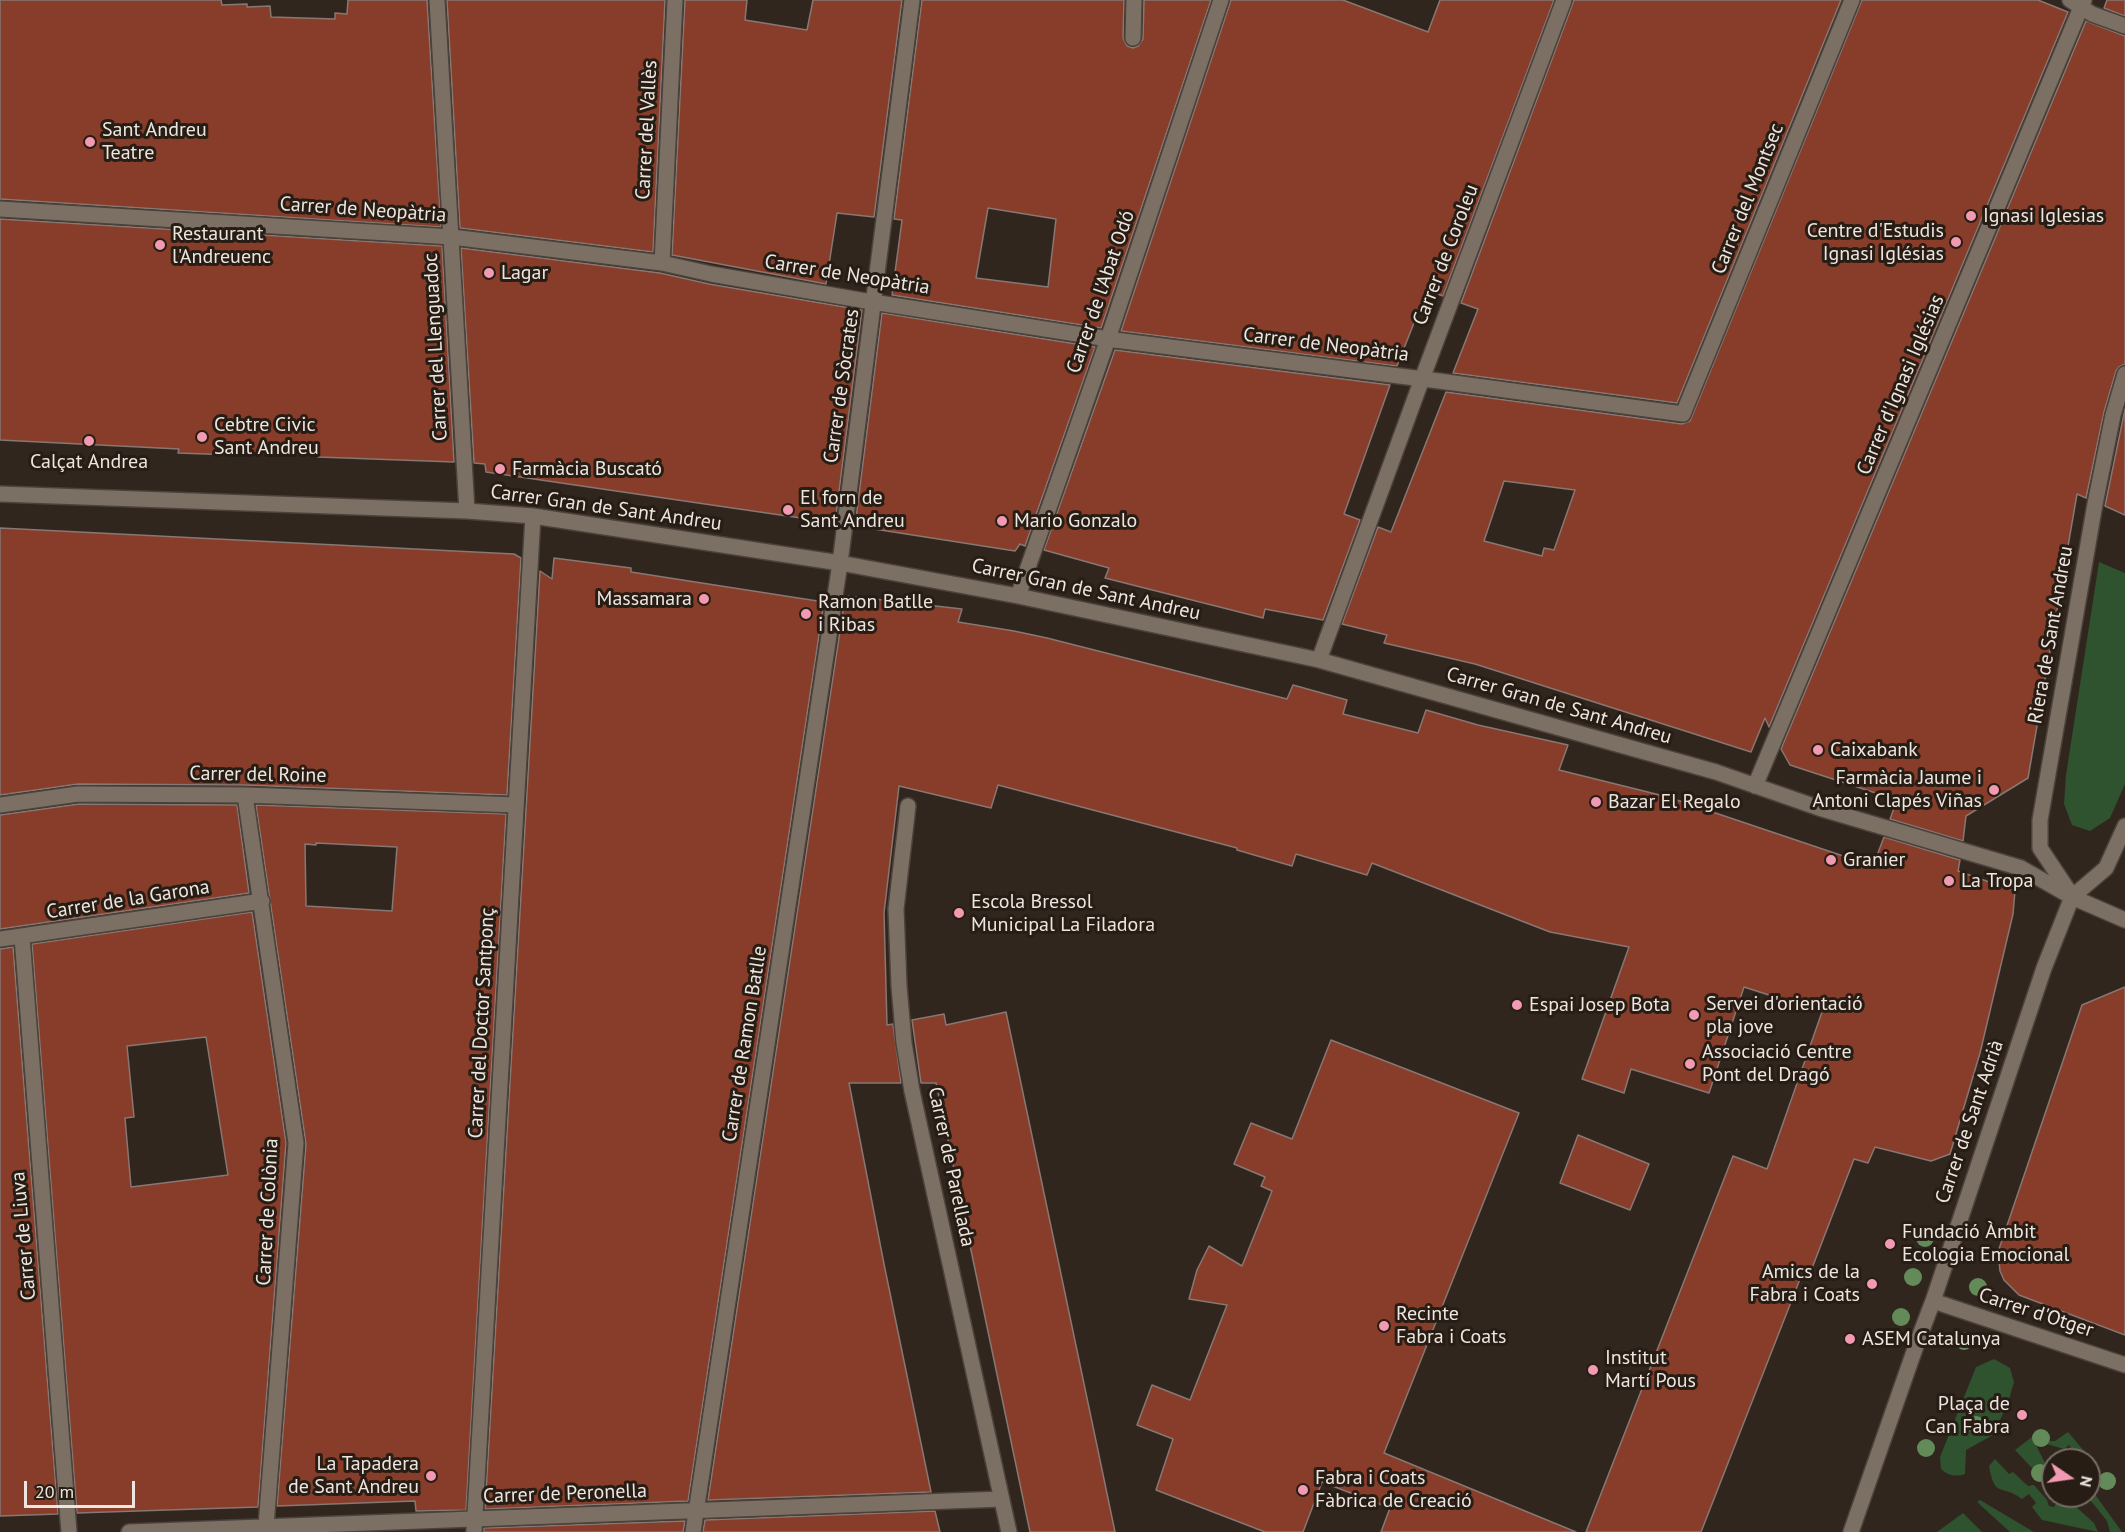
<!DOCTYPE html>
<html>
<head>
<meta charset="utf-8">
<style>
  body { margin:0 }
  #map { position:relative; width:2125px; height:1532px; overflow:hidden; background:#31261d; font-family:"PT Sans",sans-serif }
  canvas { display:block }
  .north { position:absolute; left:2041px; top:1448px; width:60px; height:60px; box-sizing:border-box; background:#271d14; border:2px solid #766d66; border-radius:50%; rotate:103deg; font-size:16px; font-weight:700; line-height:24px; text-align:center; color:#ede6e0 }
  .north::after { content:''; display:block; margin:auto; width:21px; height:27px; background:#f19ab1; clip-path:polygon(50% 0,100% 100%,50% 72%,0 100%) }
  .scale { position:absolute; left:24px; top:1481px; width:111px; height:27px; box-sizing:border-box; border:3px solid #ede6e0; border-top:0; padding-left:8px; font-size:18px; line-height:21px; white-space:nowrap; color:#ede6e0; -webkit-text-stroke:4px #271d14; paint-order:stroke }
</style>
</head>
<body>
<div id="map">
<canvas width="2125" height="1532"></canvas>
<div class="north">N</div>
<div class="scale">20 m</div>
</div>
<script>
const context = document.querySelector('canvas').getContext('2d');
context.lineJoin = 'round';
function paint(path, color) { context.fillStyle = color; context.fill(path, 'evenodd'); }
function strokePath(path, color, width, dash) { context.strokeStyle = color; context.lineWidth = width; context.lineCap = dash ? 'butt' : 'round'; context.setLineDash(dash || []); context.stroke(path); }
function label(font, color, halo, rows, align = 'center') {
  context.font = font + ' "PT Sans",sans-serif'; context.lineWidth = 6; context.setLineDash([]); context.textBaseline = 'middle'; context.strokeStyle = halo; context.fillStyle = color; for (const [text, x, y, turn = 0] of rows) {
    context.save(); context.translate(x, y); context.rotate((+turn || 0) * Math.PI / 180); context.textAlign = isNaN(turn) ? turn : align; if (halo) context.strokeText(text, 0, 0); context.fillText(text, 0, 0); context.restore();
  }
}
paint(new Path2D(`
  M2099,562l26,11v211l-15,34 -20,13 -18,-6 -8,-21 2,-29z
  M1994,1359l16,9 4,14 -6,21 -15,32 -27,15 -1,24c-9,3 -17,2 -24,-5l-1,-12 36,-90z
  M2068,1432l33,39 -9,7 -3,-4v-14h-10l-10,-15 -5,4 -17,-5 1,-3h7z
  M2032,1437l21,42 -2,4 -6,-1 -30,-32z
  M1995,1459l14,15 4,-2 15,14 6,-1 13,15 2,6 5,1 3,-5 -4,-6h11l30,27 4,9 -56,-12 -10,-13 4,-4 -7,-9 -7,5c-22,-16 -27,0 -33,-33z
  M2089,1486l33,46h-12l-3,-11 -20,-25h2z
  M1980,1500l54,32h-24l-33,-30z
  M1963,1513l19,19h-45z`), '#2f522f');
const building = new Path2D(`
  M0,0h221l1,5 25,-1v3l23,-1 1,11 64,2v-6l12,1 1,-14h79l14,227 -441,-28z
  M447,0h218l-12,252 -193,-24z
  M685,0h62l-2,20 62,10 6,-30h89l-28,217 -37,-4 -11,71 -154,-29z
  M922,0h202l-1,38 4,8 6,2 5,-2 5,-7 1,-39h67l-110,328 -209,-33 10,-75 -8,-1zM988,208l68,11 -8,68 -72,-9z
  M1231,0h112l85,32 12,-32h114l-111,296 -16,-6 -30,76 -276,-35z
  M1574,0h267l-164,403 -224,-30 25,-64 -17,-6z
  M1862,0h176l30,12 -299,715 -4,-9 -14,34 -276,-88 -91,-21 3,-8 -45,-11 36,-97 13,5 55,-140 236,32 8,-3zM1504,481l71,9 -21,60 -10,-2 -2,8 -58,-15z
  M2107,0h18v16l-21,-8z
  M2086,21l39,15v328l-6,3 -3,4 -12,41 -18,86 -9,-4 -49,284 -62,38 -3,25 -73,-22 7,-19 -107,-35 -9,-16z
  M0,219l442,27 12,216 -136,-5v-2l-84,-4v4l-56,-2 1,-4 -179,-9z
  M461,248l199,25 49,11 153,26 -27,213 -349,-51 -1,-8 -11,-1z
  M882,313l213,34 -70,199 -5,-2 -5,7 -160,-25z
  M1115,350l275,35 -46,129 16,6 -37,100 -58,-11 -2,9 -158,-40 4,-10 -65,-18z
  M2125,409v106l-20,-9z
  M0,528l514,26 7,4 -14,237 -262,-10 -167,-1 -78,11z
  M554,558l77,10v4l193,30 -136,899 -203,8 55,-938 12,8z
  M848,596l114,13 -4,13 56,9 33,7 240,61 6,-14 54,15 -4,14 75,19 8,-23 52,15 90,20 -9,25 109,27 205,69 11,-29 76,23 -2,11 57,20 -2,23 -33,139 -30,101 -19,7 -56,-14 -7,16 -14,-4 -45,117 -7,-2 -101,258h-115l147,-376 34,13 55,-157 -78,-25 -35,106 -78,-24 -7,24 -42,-14 47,-132 -79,-15 -178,-69 -5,12 -71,-21 -4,12 -55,-16v-2l-239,-63 -7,23 -92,-22 -15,127 3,112 6,-1 8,59h-52l35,181 47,228 -223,8 136,-895h3z
  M79,804l158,1 12,88 -249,36v-114z
  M256,805l250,9 -40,696 -50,1 -1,-10 -138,5 29,-362zM316,843l81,4 -5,64 -86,-5 -1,-62 11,1z
  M252,912l34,231 -28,364 -181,6 -45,-569zM206,1037l22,138 -97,12 -6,-69 9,-1 -7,-71z
  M13,947l45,567 -58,2v-567z
  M2125,987v348l-106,-40 -15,-15 -4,-9 -1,-10v-12l83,-244z
  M1006,1012l94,448 15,72h-85l-94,-449h-15l-9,-63 32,-6 2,11z
  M1331,1040l188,73 -135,340 192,79h-195l9,-24 -68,-26 -19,50h-38l-109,-42 17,-51 -36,-14 15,-40 38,15 37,-95 -38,-6 8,-29 12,-24 33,20 30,-75 -11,-5 4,-9 -31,-13 17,-41 41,16z
  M1578,1135l71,29 -19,46 -70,-27z
  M935,1511l5,21h-237l2,-12z
  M685,1521l-2,11h-199v-4z`);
paint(building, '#873d2a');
strokePath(building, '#887773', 1.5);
const pedestrian = new Path2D(`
  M908,806l-12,103 3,77 5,57 8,48
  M1851,1532l66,-189`);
const minor = new Path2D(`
  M437,0l30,511
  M2070,0l22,14 33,12
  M1133,38l1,-38
  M0,209l452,28 210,26 49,11 155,27 249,39 324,41 244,33 169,-414
  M662,263l13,-263
  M0,494l467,17 66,5 307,47 178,33 301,64 397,112 103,36 202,60 51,29 53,23
  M1018,596l90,-257 113,-339
  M1319,660l103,-281 142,-379
  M1755,786l329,-786
  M245,795l51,348 -30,383
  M0,805l78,-11 167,1 271,10
  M2070,893l-30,-45v-28l55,-316 18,-89 12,-41
  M22,937l47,595
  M0,939l262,-38
  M912,1091l97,441
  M1933,1301l192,64
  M1917,1343l16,-42 111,-333 28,-71 34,-29 19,-42
  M129,1532l873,-33
  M474,1532l59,-1016
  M693,1532l147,-969 72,-563`);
strokePath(pedestrian, '#4b433b', 18);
strokePath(minor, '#4b433b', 18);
strokePath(pedestrian, '#7c7065', 15);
strokePath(minor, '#7c7065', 15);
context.fillStyle = '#638b5a';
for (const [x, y] of [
  [1925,1238],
  [1913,1277],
  [1978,1287],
  [1901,1317],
  [1964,1341],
  [1976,1425],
  [2041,1438],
  [1926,1448],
  [2040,1473],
  [2107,1481]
]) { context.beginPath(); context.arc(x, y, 9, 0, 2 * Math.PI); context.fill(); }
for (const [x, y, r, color] of [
  [90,142,6,"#f19ab1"],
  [1971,216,6,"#f19ab1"],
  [1956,242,6,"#f19ab1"],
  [160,245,6,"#f19ab1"],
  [489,273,6,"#f19ab1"],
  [202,437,6,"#f19ab1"],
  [89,441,6,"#f19ab1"],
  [500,469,6,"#f19ab1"],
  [788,510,6,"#f19ab1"],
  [1002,521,6,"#f19ab1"],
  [704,599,6,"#f19ab1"],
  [806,614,6,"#f19ab1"],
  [1818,750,6,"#f19ab1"],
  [1994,790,6,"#f19ab1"],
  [1596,802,6,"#f19ab1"],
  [1831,860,6,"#f19ab1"],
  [1949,881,6,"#f19ab1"],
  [959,913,6,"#f19ab1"],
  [1517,1005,6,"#f19ab1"],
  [1694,1015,6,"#f19ab1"],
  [1690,1064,6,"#f19ab1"],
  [1890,1244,6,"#f19ab1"],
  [1872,1284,6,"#f19ab1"],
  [1384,1326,6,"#f19ab1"],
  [1850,1339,6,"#f19ab1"],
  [1593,1370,6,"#f19ab1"],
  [2022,1415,6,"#f19ab1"],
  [431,1476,6,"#f19ab1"],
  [1303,1490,6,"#f19ab1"]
]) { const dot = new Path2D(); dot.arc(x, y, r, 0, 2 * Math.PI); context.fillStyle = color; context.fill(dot); strokePath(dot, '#271d14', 2); }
label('20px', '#ede6e0', '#271d14', [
  ["Sant Andreu",102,130],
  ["Teatre",102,153],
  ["Ignasi Iglesias",1983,216],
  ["Centre d'Estudis",1944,231,"right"],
  ["Ignasi Iglésias",1944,254,"right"],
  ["Restaurant",172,234],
  ["l'Andreuenc",172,257],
  ["Lagar",501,273],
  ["Cebtre Civic",214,425],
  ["Sant Andreu",214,448],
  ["Calçat Andrea",89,462,"center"],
  ["Farmàcia Buscató",512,469],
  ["El forn de",800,498],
  ["Sant Andreu",800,521],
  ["Mario Gonzalo",1014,521],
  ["Massamara",692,599,"right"],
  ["Ramon Batlle",818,602],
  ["i Ribas",818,625],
  ["Caixabank",1830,750],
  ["Farmàcia Jaume i",1982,778,"right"],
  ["Antoni Clapés Viñas",1982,801,"right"],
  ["Bazar El Regalo",1608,802],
  ["Granier",1843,860],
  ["La Tropa",1961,881],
  ["Escola Bressol",971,902],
  ["Municipal La Filadora",971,925],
  ["Servei d'orientació",1706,1004],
  ["pla jove",1706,1027],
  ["Espai Josep Bota",1529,1005],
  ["Associació Centre",1702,1052],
  ["Pont del Dragó",1702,1075],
  ["Fundació Àmbit",1902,1232],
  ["Ecologia Emocional",1902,1255],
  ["Amics de la",1860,1272,"right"],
  ["Fabra i Coats",1860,1295,"right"],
  ["Recinte",1396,1314],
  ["Fabra i Coats",1396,1337],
  ["ASEM Catalunya",1862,1339],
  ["Institut",1605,1358],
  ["Martí Pous",1605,1381],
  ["Plaça de",2010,1404,"right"],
  ["Can Fabra",2010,1427,"right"],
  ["La Tapadera",419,1464,"right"],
  ["de Sant Andreu",419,1487,"right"],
  ["Fabra i Coats",1315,1478],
  ["Fàbrica de Creació",1315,1501]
], 'left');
label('20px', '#ede6e0', '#271d14', [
  ["Carrer del Vallès",647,130,-87],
  ["Carrer del Montsec",1748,199,-68],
  ["Carrer de Neopàtria",363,210,4],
  ["Carrer de Coroleu",1446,255,-69],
  ["Carrer de Neopàtria",847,275,9],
  ["Carrer de l'Abat Odó",1101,292,-71],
  ["Carrer de Neopàtria",1326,345,7],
  ["Carrer del Llenguadoc",436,347,-93],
  ["Carrer d'Ignasi Iglésias",1901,385,-67],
  ["Carrer de Sòcrates",842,386,-82],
  ["Carrer Gran de Sant Andreu",606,508,8],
  ["Carrer Gran de Sant Andreu",1086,590,12],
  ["Riera de Sant Andreu",2051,635,-80],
  ["Carrer Gran de Sant Andreu",1559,706,16],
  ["Carrer del Roine",258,775,1],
  ["Carrer de la Garona",128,900,-9],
  ["Carrer del Doctor Santponç",482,1023,-87],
  ["Carrer de Ramon Batlle",745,1044,-81],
  ["Carrer de Sant Adrià",1970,1122,-71],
  ["Carrer de Parellada",951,1167,78],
  ["Carrer de Colònia",268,1212,-87],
  ["Carrer de Liuva",24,1236,-95],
  ["Carrer d'Otger",2036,1313,18],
  ["Carrer de Peronella",565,1494,-2]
]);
</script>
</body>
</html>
